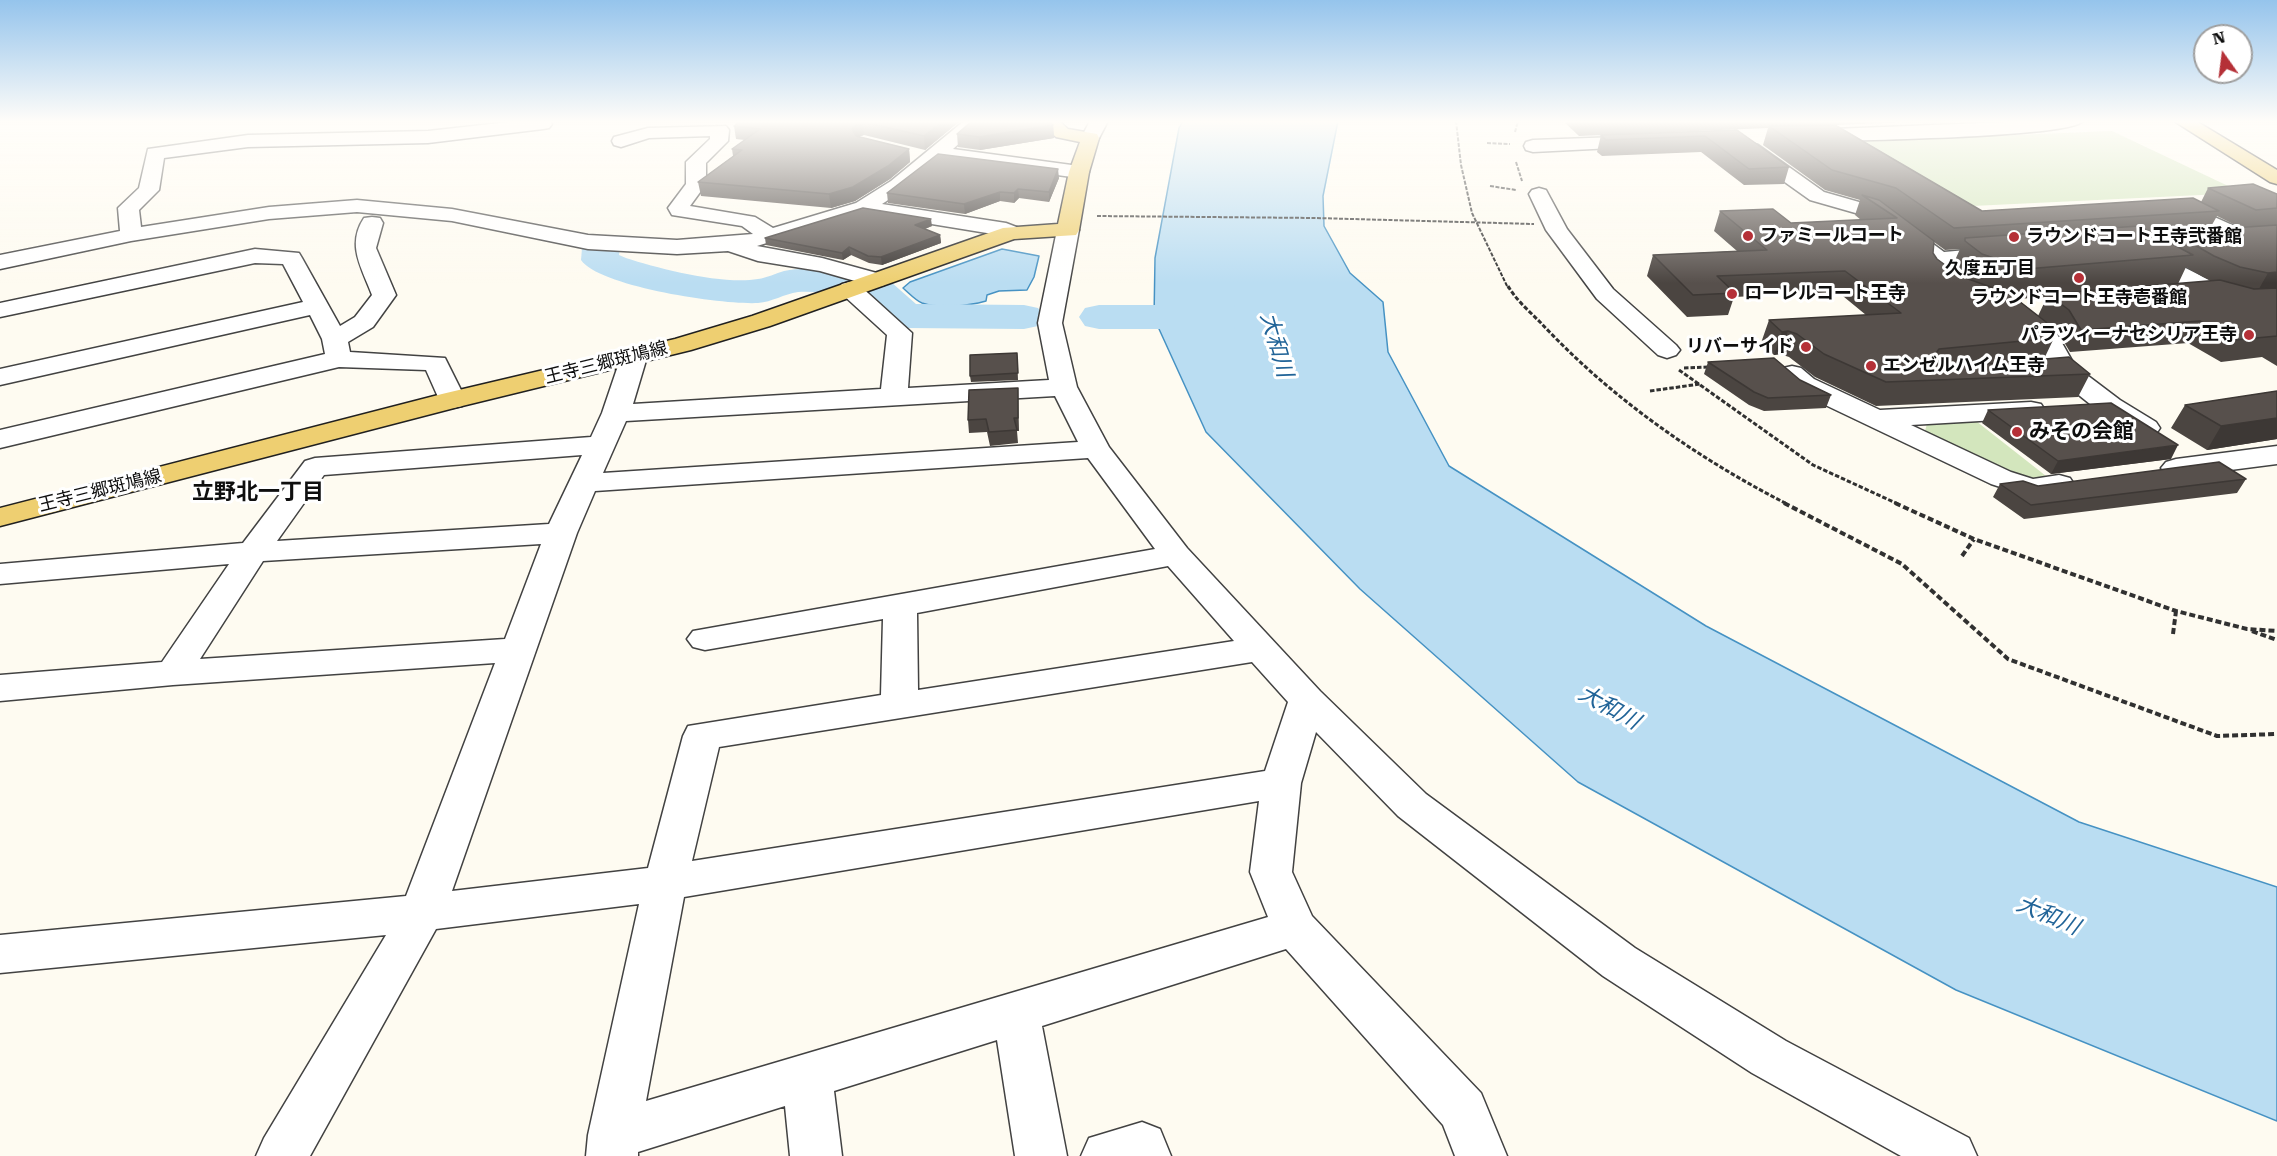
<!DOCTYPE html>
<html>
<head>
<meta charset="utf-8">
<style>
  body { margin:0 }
  #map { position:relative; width:2277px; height:1156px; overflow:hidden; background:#fefbf1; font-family:"Roboto Serif",serif }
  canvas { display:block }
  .north { position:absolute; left:2193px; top:24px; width:60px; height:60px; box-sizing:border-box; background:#fff; border:2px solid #9f9f9f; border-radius:50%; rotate:346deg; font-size:16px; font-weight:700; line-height:24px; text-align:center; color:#0f0f0f }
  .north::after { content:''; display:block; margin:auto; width:21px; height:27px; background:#b53037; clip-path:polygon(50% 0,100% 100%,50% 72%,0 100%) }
</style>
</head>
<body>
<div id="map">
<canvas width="2277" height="1156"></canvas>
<div class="north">N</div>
</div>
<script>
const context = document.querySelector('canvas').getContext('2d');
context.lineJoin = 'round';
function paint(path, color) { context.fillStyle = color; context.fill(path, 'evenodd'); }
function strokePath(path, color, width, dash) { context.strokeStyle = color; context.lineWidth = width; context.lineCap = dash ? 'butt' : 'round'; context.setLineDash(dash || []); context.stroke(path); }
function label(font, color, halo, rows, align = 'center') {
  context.font = font + ' "Roboto Serif","Noto Sans JP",serif'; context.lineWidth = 6; context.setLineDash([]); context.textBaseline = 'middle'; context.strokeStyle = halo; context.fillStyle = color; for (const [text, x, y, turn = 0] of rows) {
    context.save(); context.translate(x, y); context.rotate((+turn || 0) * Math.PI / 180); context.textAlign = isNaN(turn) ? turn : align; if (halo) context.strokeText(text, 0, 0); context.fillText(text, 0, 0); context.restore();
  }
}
paint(new Path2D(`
  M2112,131l131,62 -291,14 -104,-65z
  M1976,421l70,55 -14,3 -21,-6 -87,-39 3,-10z`), '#d3e6bd');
const water = new Path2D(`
  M1183,121h155l-15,75 1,30 26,47 33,29 5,50 61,114 257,160 373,196 198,65v234l-321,-131 -378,-208 -218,-193 -154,-157 -52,-114 1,-60 24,-130z
  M1002,249l37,7 -5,21 -7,13 -28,1 -12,4 -1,6c-18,5 -46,8 -64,2 -7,-3 -13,-10 -19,-15l7,-6z`);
paint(water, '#baddf2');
strokePath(water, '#4692c3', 1.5);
paint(new Path2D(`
  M601,237l13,3 6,8 -1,7 7,3c34,11 97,27 132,21 9,-1 18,-6 26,-8 20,-4 40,-2 60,3l6,8 -6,8c-16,4 -30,1 -46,2 -14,2 -26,10 -40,11 -35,2 -158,-16 -177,-43l1,-12 6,-8z
  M877,278l14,4 25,22 108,1 14,3 6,9 -6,9 -14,3 -118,-1 -14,-3 -35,-35 6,-8z
  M1099,305h131l14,3 6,9 -6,9 -14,3h-131l-14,-3 -6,-9 6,-9z`), '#baddf2');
const minor = new Path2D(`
  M518,121h32l2,3 -3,4 -6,1 -115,14 -180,4 -84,11 -5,32 -20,20 2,17 128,-20 88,-7 95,9 136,26 89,5 76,-6 -11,-8 -70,-11 -4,-7 18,-24v-22l24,-23v-3l-61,2 -28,9 -7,-2 -2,-4 2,-4 34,-9 78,-2 3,4 -1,11 -22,22v21l-16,22 65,11 18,11 83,-25 35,-22 73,-60h20l-31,28 126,17 7,2 3,4 -3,4 -7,2 -138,-19 -36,30 -23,15 124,19 13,5 3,5 -3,5 -8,1 -18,-5 -129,-21 -107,33 65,12 62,17 4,5 -4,5 -8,2 -56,-16 -62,-10 -30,-10 -51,3 -89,-5 -136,-28 -95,-9 -88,7 -138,22 -131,28v-14l120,-24 -2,-23 21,-20 9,-39 100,-14 180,-4z
  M1090,121h18l-11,21h-14l-2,-4z
  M2032,121h51c-13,17 -239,19 -275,21l-6,-2 -3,-4 3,-4 6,-2z
  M1645,136l7,2 2,4 -2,4 -119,6 -7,-2 -2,-4 2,-4 7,-2z
  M1751,143l7,2 66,47 63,18 57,42 56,-5 8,2 3,5 -3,5 -8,2 -61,5 -8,-2 -58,-46 -63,-18 -66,-47 -2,-4 2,-4z
  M1539,188l7,2 21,39 46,60 63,56 4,5 -4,5 -9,3 -9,-3 -61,-56 -51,-69 -17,-36 3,-4z
  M2183,203l94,42v15l-101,-47 -3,-4 3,-4z
  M372,217l8,1 3,5 -7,25 20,47 -23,32 -25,15 2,10 95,6 21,42 -4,6 -10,2 -10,-2 -16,-36 -87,-3 -339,81v-18l325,-76 -3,-15 -12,-24 -310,70v-16l303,-67 -20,-38 -28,-1 -255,54v-14l255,-54 44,4 3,5 38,68 15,-9 17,-22c-10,-27 -26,-50 -8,-77z
  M1068,224l8,1 3,5 -17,93 15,64 32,60 78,101 133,143 106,103 209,154 151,93 183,97 8,18h-76l-149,-83 -149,-97 -205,-160 -82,-84 -15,51 -9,89 20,44 169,177 26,63h-52l-12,-31 -157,-176 -244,77 25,130h-52l-18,-116 -163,51 8,65h-52l-5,-50 -147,46v4h-52l2,-21 51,-231 -203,25 -126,227h-54l8,-18 122,-203 -386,38v-38l406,-39 89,-233 -322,22 -173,16v-26l162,-13 67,-98 -229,20v-20l243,-21 62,-82 10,-3 276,-21 11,-24 19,-56 4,-5 9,-3 9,3 4,5 -14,47 248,-15 6,-54 -45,-41 -4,-5 4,-5 8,-2 8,2 54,49 -4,55 141,-8 -11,-57 19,-93 3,-5zM1055,396l23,46 -475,31 23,-52zM582,455l-33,69 -272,17 47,-66zM1088,458l67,91 -462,82 -6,8 6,8 12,3 178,-31 -2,76 -193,31 -5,10 -35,132 -196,23 125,-358 18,-42zM541,544l-36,95 -305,20 63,-98zM1168,566l66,75 -316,49 -1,-77zM1252,662l36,40 -23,69 -573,90 27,-114zM1259,801l-9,71 18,45 -622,184 38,-204z
  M2144,247l87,44 27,3 19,-1v14c-58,5 -94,-20 -141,-48l-3,-5 3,-5z
  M2018,309l9,2 30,23 18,32 45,34 36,22 4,6 -4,6 -10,2 -10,-2 -36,-22 -45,-36 -18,-33 -31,-27 3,-5z
  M1792,366l9,2 13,11 66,31 151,-8 10,2 4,6 -4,6 -10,2 -120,7 100,47 22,7 26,-4 11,3 4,6 -4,6 -39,7 -40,-13 -195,-93 -17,-17 4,-6z
  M2277,446v18l-101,13 -10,-3 -5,-6 5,-6 10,-3z
  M1142,1122l18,7 11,27h-90l8,-18z`);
const major = new Path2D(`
  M1038,121h21l9,8 29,5 2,4 -10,34 -10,58 -3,5 -62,4 -244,87 -79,24 -233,57 -458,119v-18l442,-114 233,-55 77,-23 251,-88 55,-4 11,-52 11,-30 -24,-5z
  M2174,121h22l81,49v14l-7,-2z`);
strokePath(minor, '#424242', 3);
strokePath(major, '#202020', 3);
strokePath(new Path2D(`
  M1456,121l5,44 11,48 36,75
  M1515,132l3,-11
  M1487,143l23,1
  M1516,162l6,19
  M1490,186l26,4`), '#313131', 2, [4, 1.5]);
strokePath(new Path2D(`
  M1508,286c8,14 22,26 33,37 70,75 156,135 246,181
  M1684,368l26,-1
  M1679,370l134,95 85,39
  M1650,391l50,-7`), '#313131', 3, [4.5, 2]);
strokePath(new Path2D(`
  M1784,503l118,61 106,95 209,77 60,-2
  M1895,503l79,36 202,72 71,18 30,2
  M1962,556l12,-17
  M2252,631l25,9
  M2173,634l3,-23`), '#313131', 4, [6, 3]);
paint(minor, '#fff');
paint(major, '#eecf71');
strokePath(new Path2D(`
  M1097,216l219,2 218,6`), '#313131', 2, [4, 1.5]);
paint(new Path2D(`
  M740,121h220l-35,29 -61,-15 -6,2 51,12 1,13 -20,17 -35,22 -24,7 -130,-12 -3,-14 35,-26 -1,-7 13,-9 -9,-1 -2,-13z
  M1563,121h371l-98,4 146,86 219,-9 7,-14 69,6v172l-15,-9 -41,5 -33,-19 -118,9 -12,-20 -11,-9 5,9 -2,4 4,2 -10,21 46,15 -12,23 -202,9 -61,-29 -26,-20 -9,-3 -6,1 -13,-12 8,-23 97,-5 -28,-23 -104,5 -6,18 -41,2 -40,-41 6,-21 84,-4 -23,-20 6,-20 71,12 70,-3 -6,-5 5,-15 -35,-10 -62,-45 5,-17 -189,8zM2217,216l24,12 -32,2zM2171,235l-4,6 -9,-5zM1934,242l11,8 15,-1 -8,18v3l-15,-11 -4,-6zM2186,267l17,10 8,4 -33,3zM2047,297l-9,19 -21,-17z
  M1053,125l1,13 -74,12 -22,-3 -1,-13z
  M1737,130l52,37 -5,17 -40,1 -43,-33 -99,4 -5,-4 4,-17z
  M1059,178l-10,24 -30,-4 -5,5 -14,-2 -35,13 -77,-11 -1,-10z
  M932,226l-7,3 15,6 1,8 -59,22 -13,-2 -18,-8 -8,5 -77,-15 -1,-7z
  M1017,353l1,27 -47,2 -1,-6z
  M1708,362l92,18 31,15 -5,13 -62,3 -15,-6 -45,-31z
  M1018,388l1,43h-2l1,12 -28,3 -3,-14 -18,1 -1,-13z
  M2277,391v48l-70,11 -36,-22 14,-23z
  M1988,410l183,49 -120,15 -69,-51z
  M2246,479l-9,14 -213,26 -31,-22 7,-13 38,2z`), '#4b4541');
paint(new Path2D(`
  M943,121h17l-35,29 -1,-14z
  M863,122l1,13 -7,2 -3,5 -2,-13 4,-5z
  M1053,125l1,13 -74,12 -1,-13z
  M909,149l1,13 -20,17 -35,22 -24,7 -2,-14z
  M1058,169l1,9 -10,24v-10z
  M1018,189l1,9 -5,5v-10z
  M1000,192v9l-35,13 -1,-10z
  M931,219l1,7 -16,6 -1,-7z
  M940,235l1,8 -59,22 -1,-8z
  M849,247l2,8 -8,5 -1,-7z
  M2277,272v19l-21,3 12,-21z
  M1788,331l-8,23 -6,1 8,-23z
  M2277,418v21l-70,11 14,-24z
  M2178,445l-7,14 -120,15 7,-13z`), '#3d3835');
const building = new Path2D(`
  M740,121h203l-19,15 -61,-14 -7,2 -4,5 4,7 53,13 -21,17 -35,21 -24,7 -131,-12 44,-32 -10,-1 28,-20 -26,-3z
  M972,121h77l4,4 -74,12 -22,-3z
  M1835,125l147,86 211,-13 26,13 -265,17 -58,-40 -64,-18 -63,-44z
  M1737,130l52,37 -40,2 -44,-33 -99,4 -5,-5z
  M938,154l120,15 -9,23 -31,-3 -4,4 -14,-1 -36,12 -77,-11z
  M2253,184l24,10v14l-21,2 -48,-22z
  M1862,195l17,5 55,41 -1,12 4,6 23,17 50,18 36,28 6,10h-7l9,6 -115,11 -5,7 4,8 11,3 120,-10 21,17 -204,8 -62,-28 -27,-20 -9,-3 -6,1 -13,-12 132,-7 -56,-42 -128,5 18,17 -42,2 -40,-40 114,-5 -47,-39 53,-2 18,14 106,-5z
  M863,208l68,11 -16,6 25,10 -59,22 -13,-1 -19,-9 -7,6 -77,-15z
  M2277,225v47l-9,1 -28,-6 -26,-11 -42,-24z
  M2139,226l54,29 -167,14 -44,-15 -17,-13v-3z
  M2220,280l34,9 23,-1v48l-42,4 -35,-19 -119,9 -12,-20 -21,-16z
  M1017,353l1,20 -48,3v-21z
  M1774,358l26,22 31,15 -63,3 -14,-6 -46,-30z
  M1018,388v30h-4l3,12 -28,2 -3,-13 -18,1 1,-30z
  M2277,391v27l-56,8 -36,-21z
  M2111,403l67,42 -120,16 -70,-51z
  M2219,462l27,17 -215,26 -31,-21 23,-3 15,5z`);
paint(building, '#57504c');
strokePath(building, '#3d3835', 1.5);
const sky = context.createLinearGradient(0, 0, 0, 283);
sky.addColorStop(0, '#95c4ec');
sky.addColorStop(0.43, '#fffdf9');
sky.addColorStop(1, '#fffdf900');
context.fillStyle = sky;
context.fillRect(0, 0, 2277, 283);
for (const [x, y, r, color] of [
  [1748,236,6,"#b53037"],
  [2014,237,6,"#b53037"],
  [2079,278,6,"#b53037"],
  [1732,294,6,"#b53037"],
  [2249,335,6,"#b53037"],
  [1806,347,6,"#b53037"],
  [1871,366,6,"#b53037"],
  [2017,432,6,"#b53037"]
]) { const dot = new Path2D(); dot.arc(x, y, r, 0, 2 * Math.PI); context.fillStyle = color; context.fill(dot); strokePath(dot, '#fff', 2); }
label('bold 18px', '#0f0f0f', '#fff', [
  ["ファミールコート",1760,236],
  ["ラウンドコート王寺弐番館",2026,237],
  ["ローレルコート王寺",1744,294],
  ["ラウンドコート王寺壱番館",2079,298,"center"],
  ["パラツィーナセシリア王寺",2237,335,"right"],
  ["リバーサイド",1794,347,"right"],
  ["エンゼルハイム王寺",1883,366]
], 'left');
label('bold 18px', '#0f0f0f', '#fff', [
  ["久度五丁目",1990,269]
]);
label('18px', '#0f0f0f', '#fff', [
  ["王寺三郷斑鳩線",606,363,-14],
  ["王寺三郷斑鳩線",100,491,-14]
]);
label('bold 21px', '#0f0f0f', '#fff', [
  ["みその会館",2029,432]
], 'left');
label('italic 22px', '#216498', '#fff', [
  ["大和川",1276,345,74],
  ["大和川",1609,708,29],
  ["大和川",2048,916,23]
]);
label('bold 22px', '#0f0f0f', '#fff', [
  ["立野北一丁目",258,493]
]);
</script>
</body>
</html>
